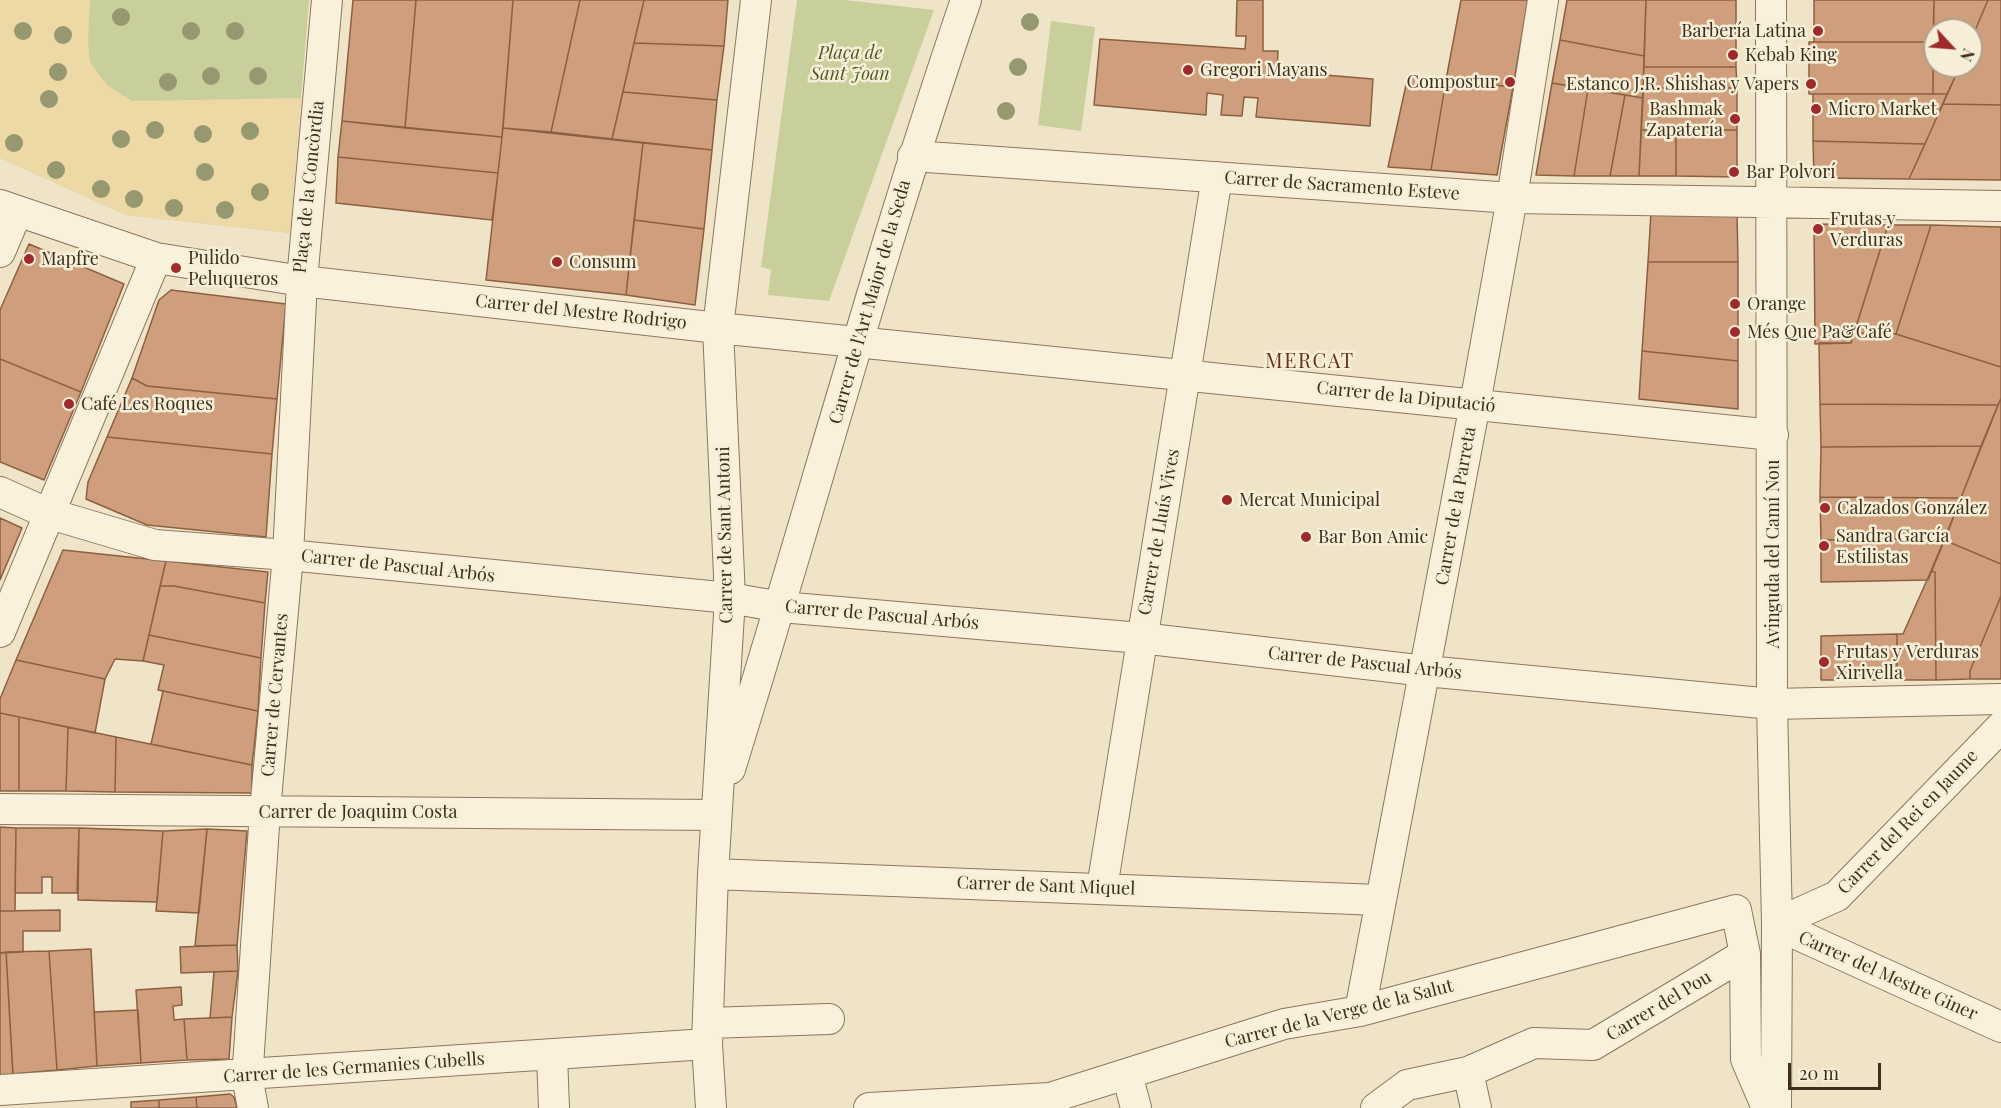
<!DOCTYPE html>
<html>
<head>
<meta charset="utf-8">
<style>
  body { margin:0 }
  #map { position:relative; width:2001px; height:1108px; overflow:hidden; background:#f0e4c8; font-family:"Playfair Display",serif }
  canvas { display:block }
  .north { position:absolute; left:1923px; top:18px; width:60px; height:60px; box-sizing:border-box; background:#f7eed8; border:2px solid #ada18e; border-radius:50%; rotate:116deg; font-size:16px; font-weight:700; line-height:24px; text-align:center; color:#3d2e20 }
  .north::after { content:''; display:block; margin:auto; width:21px; height:27px; background:#9e2a2b; clip-path:polygon(50% 0,100% 100%,50% 72%,0 100%) }
  .scale { position:absolute; left:1788px; top:1063px; width:93px; height:27px; box-sizing:border-box; border:3px solid #3d2e20; border-top:0; padding-left:8px; font-size:18px; line-height:21px; white-space:nowrap; color:#3d2e20; -webkit-text-stroke:4px #f7eed8; paint-order:stroke }
</style>
</head>
<body>
<div id="map">
<canvas width="2001" height="1108"></canvas>
<div class="north">N</div>
<div class="scale">20 m</div>
</div>
<script>
const context = document.querySelector('canvas').getContext('2d');
context.lineJoin = 'round';
function paint(path, color) { context.fillStyle = color; context.fill(path, 'evenodd'); }
function strokePath(path, color, width, dash) { context.strokeStyle = color; context.lineWidth = width; context.lineCap = dash ? 'butt' : 'round'; context.setLineDash(dash || []); context.stroke(path); }
function label(font, color, halo, rows, align = 'center') {
  context.font = font + ' "Playfair Display",serif'; context.lineWidth = 5; context.setLineDash([]); context.textBaseline = 'middle'; context.strokeStyle = halo; context.fillStyle = color; for (const [text, x, y, turn = 0] of rows) {
    context.save(); context.translate(x, y); context.rotate((+turn || 0) * Math.PI / 180); context.textAlign = isNaN(turn) ? turn : align; if (halo) context.strokeText(text, 0, 0); context.fillText(text, 0, 0); context.restore();
  }
}
paint(new Path2D(`
  M0,0h309l-19,233 -164,-18 -126,-57z
  M797,0h48l89,10 -105,291 -61,-6 3,-25 -10,-3z
  M1051,21l44,6 -14,104 -43,-6z`), '#c9cf9b');
paint(new Path2D(`
  M0,0h90l-2,42 2,20 17,23 25,16 169,-3 -11,135 -164,-18 -126,-57z`), '#ecd9a5');
const building = new Path2D(`
  M353,0h63l-11,128 -63,-7z
  M416,0h97l-11,137 -97,-9z
  M513,0h67l-29,132 -48,-4z
  M580,0h64l-32,139 -61,-7z
  M644,0h84l-4,46 -90,-3z
  M1237,0h26v51h15l-1,20 96,8 -3,47 -114,-9 2,-19 -14,-1 -2,19 -21,-1 2,-20 -16,-2 -1,22 -112,-10 6,-66 145,10 1,-13h-10z
  M1461,0h67l-15,87 -67,-7z
  M1567,0h79l-2,56 -84,-16z
  M1646,0h90v67h-92z
  M1814,0h120l-1,42h-119z
  M1934,0h54l-17,40v-10h-36v36h25l-13,28h-14z
  M1988,0h13v105l-58,-1 17,-38h11v-26z
  M1560,40l84,16 -1,42 -91,-15z
  M1809,42h124v52h-124z
  M634,43l90,3 -7,54 -94,-8z
  M1644,67h92l1,21h-94z
  M1408,76l38,4 -15,90 -43,-3z
  M1446,80l67,7 -16,88 -66,-5z
  M1552,83l36,6 -14,87 -38,-1z
  M1643,88h94v42h-96z
  M1588,89l37,6 -15,81h-36z
  M623,92l94,8 -5,50 -100,-11z
  M1813,94h134l-22,50 -112,-3z
  M1625,95l18,3 -4,78h-29z
  M1943,104l58,1v75l-92,-1z
  M342,121l160,16 -4,36 -160,-16z
  M503,128l140,15 -17,152 -140,-15z
  M1641,130h35v46h-37z
  M1676,130h61v47l-61,-1z
  M1813,141l112,3 -16,35 -95,-1z
  M643,143l69,7 -8,79 -70,-9z
  M338,157l160,16 -6,47 -156,-17z
  M1651,213h86l1,49h-90z
  M634,220l70,9 -9,76 -69,-10z
  M1814,224l74,1 -37,118 -36,1z
  M1888,225h43l-35,109 -42,-1z
  M1931,225l70,2v140l-105,-33z
  M29,244l95,40 -43,108 -81,-33v-49z
  M1648,262h90v99l-96,-10z
  M171,290l115,14 -9,95 -130,-13 -15,-8 27,-78z
  M1854,333l42,1 105,33v31l-3,7 -178,-1 -1,-61h32z
  M1642,351l96,10v48l-99,-10z
  M0,359l81,33 -37,88 -44,-18z
  M132,378l15,8 130,13 -5,55 -165,-17z
  M2001,398v166l-57,-24z
  M1820,404l178,1 -17,41 -160,1z
  M107,437l165,17 -6,83 -119,-12 -61,-26 2,-17z
  M1981,446l-20,52 -141,-1 1,-50z
  M1820,497l141,1 -16,41 -124,1z
  M0,518l22,10 -22,52z
  M1945,539l-17,41 -107,2v-42z
  M1944,540l57,24v32l-31,75v8l-34,1 -1,-108 -4,-1z
  M63,550l103,11 -23,100 -28,-2 -10,20 -89,-19z
  M166,561l102,11 -3,31 -91,-17h-14z
  M1931,571l4,1 1,108h-39v-46h6z
  M160,586h14l91,17 -4,55 -112,-23z
  M2001,596v83h-31v-8z
  M1897,634v46h-76v-44z
  M149,635l112,23 -3,53 -100,-21 6,-25 -21,-4z
  M16,660l89,19 -10,54 -95,-20v-14z
  M163,691l95,20 -6,54 -101,-21z
  M0,713l19,4v74h-19z
  M19,717l49,10 -2,64h-47z
  M68,727l48,10 -1,55 -49,-1z
  M116,737l136,28v28l-137,-1z
  M0,827l16,1 -1,83h-15z
  M16,828h63l-2,65h-25v-16h-10v16h-27z
  M79,828l84,3 -6,71 -79,-2z
  M207,829l-8,84 -43,-2 7,-80z
  M207,829l40,2 -10,114 -42,1z
  M60,910v21h-37v21l-23,1v-42z
  M237,945l1,26 -57,2 -1,-26z
  M91,949l6,117 -40,4 -8,-119z
  M49,951l8,119 -44,4 -7,-122z
  M6,952l7,125 -13,1v-125z
  M238,971l-6,46 -22,1 4,-46z
  M181,987l1,18 -9,1 1,14 10,-1 3,41 -46,3 -5,-73z
  M138,1010l3,53 -44,3 -3,-54z
  M232,1017l-3,42 -42,1 -3,-41z
  M230,1094l4,3 3,11h-40l-1,-11z
  M196,1097l1,11h-38v-8z
  M159,1100v8h-28v-6z`);
paint(building, '#cf9f7d');
strokePath(building, '#8d5f41', 1.5);
const minor = new Path2D(`
  M1771,0l1,704 5,219 -1,185
  M913,156l599,42 489,8
  M0,205l156,53 146,23 416,47 1055,107
  M0,252l17,-40
  M0,492l47,21 108,32 133,10 442,43 51,9 360,31 285,33 346,33 229,-5
  M0,632l156,-374
  M730,769c80,-256 149,-515 236,-769
  M0,809l715,6
  M713,874l666,26
  M1102,888l115,-711
  M1777,923l60,-27 164,-169
  M1777,923l15,9 209,95
  M1360,1011l115,-607 37,-206 31,-198
  M708,1023l121,-4
  M552,1055l2,53
  M1127,1074l9,34
  M0,1090l707,-46
  M253,1108l-6,-32 2,-25 16,-240 23,-256 14,-274 25,-281
  M711,1108l-4,-64 6,-170 17,-276 -12,-270 38,-328
  M869,1108l181,-10 234,-74 76,-13 376,-101 9,44 1,105 21,49
  M1376,1108l31,-23 61,-13
  M1476,1108l-8,-36 66,-29 59,2 152,-91`);
strokePath(minor, '#8d765c', 32);
strokePath(minor, '#faf1dc', 30);
context.fillStyle = '#96986f';
for (const [x, y] of [
  [121,17],
  [1030,22],
  [23,31],
  [191,31],
  [235,31],
  [63,35],
  [1018,67],
  [58,72],
  [211,76],
  [258,76],
  [168,82],
  [49,99],
  [1006,111],
  [155,130],
  [250,131],
  [203,134],
  [121,139],
  [14,143],
  [56,170],
  [205,172],
  [101,189],
  [260,192],
  [134,199],
  [174,208],
  [225,210]
]) { context.beginPath(); context.arc(x, y, 9, 0, 2 * Math.PI); context.fill(); }
for (const [x, y, r, color] of [
  [1818,31,6,"#9e2a2b"],
  [1733,55,6,"#9e2a2b"],
  [1188,70,6,"#9e2a2b"],
  [1510,82,6,"#9e2a2b"],
  [1811,84,6,"#9e2a2b"],
  [1816,109,6,"#9e2a2b"],
  [1735,119,6,"#9e2a2b"],
  [1734,172,6,"#9e2a2b"],
  [1818,229,6,"#9e2a2b"],
  [29,259,6,"#9e2a2b"],
  [557,262,6,"#9e2a2b"],
  [176,268,6,"#9e2a2b"],
  [1735,304,6,"#9e2a2b"],
  [1735,332,6,"#9e2a2b"],
  [69,404,6,"#9e2a2b"],
  [1227,500,6,"#9e2a2b"],
  [1825,508,6,"#9e2a2b"],
  [1306,537,6,"#9e2a2b"],
  [1824,546,6,"#9e2a2b"],
  [1824,662,6,"#9e2a2b"]
]) { const dot = new Path2D(); dot.arc(x, y, r, 0, 2 * Math.PI); context.fillStyle = color; context.fill(dot); strokePath(dot, '#f7eed8', 2); }
label('18px', '#3d2e20', '#f7eed8', [
  ["Barbería Latina",1806,31,"right"],
  ["Kebab King",1745,55],
  ["Gregori Mayans",1200,70],
  ["Compostur",1498,82,"right"],
  ["Estanco J.R. Shishas y Vapers",1799,84,"right"],
  ["Bashmak",1723,109,"right"],
  ["Zapatería",1723,130,"right"],
  ["Micro Market",1828,109],
  ["Bar Polvorí",1746,172],
  ["Frutas y",1830,219],
  ["Verduras",1830,240],
  ["Pulido",188,258],
  ["Peluqueros",188,279],
  ["Mapfre",41,259],
  ["Consum",569,262],
  ["Orange",1747,304],
  ["Més Que Pa&Café",1747,332],
  ["Café Les Roques",81,404],
  ["Mercat Municipal",1239,500],
  ["Calzados González",1837,508],
  ["Sandra García",1836,536],
  ["Estilistas",1836,557],
  ["Bar Bon Amic",1318,537],
  ["Frutas y Verduras",1836,652],
  ["Xirivella",1836,673]
], 'left');
label('italic 18px', '#4d5a26', '#f7eed8', [
  ["Plaça de",850,53],
  ["Sant Joan",850,74]
]);
label('18px', '#3d2e20', '#f7eed8', [
  ["Carrer de Sacramento Esteve",1342,186,4],
  ["Plaça de la Concòrdia",309,187,-84],
  ["Carrer de l'Art Major de la Seda",870,302,-74],
  ["Carrer del Mestre Rodrigo",581,312,6],
  ["Carrer de la Diputació",1406,397,6],
  ["Carrer de la Parreta",1456,506,-80],
  ["Carrer de Lluís Vives",1159,532,-80],
  ["Carrer de Sant Antoni",725,535,-91],
  ["Avinguda del Camí Nou",1773,554,-90],
  ["Carrer de Pascual Arbós",398,566,6],
  ["Carrer de Pascual Arbós",882,615,5],
  ["Carrer de Pascual Arbós",1365,663,6],
  ["Carrer de Cervantes",275,695,-85],
  ["Carrer de Joaquim Costa",358,812],
  ["Carrer del Rei en Jaume",1908,822,-46],
  ["Carrer de Sant Miquel",1046,886,2],
  ["Carrer del Mestre Giner",1888,976,24],
  ["Carrer del Pou",1659,1006,-31],
  ["Carrer de la Verge de la Salut",1339,1014,-14],
  ["Carrer de les Germanies Cubells",354,1068,-4]
]);
context.letterSpacing = '1.5px';
label('20px', '#6b2e1e', '#f7eed8', [
  ["MERCAT",1310,362]
]);
context.letterSpacing = '0px';
</script>
</body>
</html>
